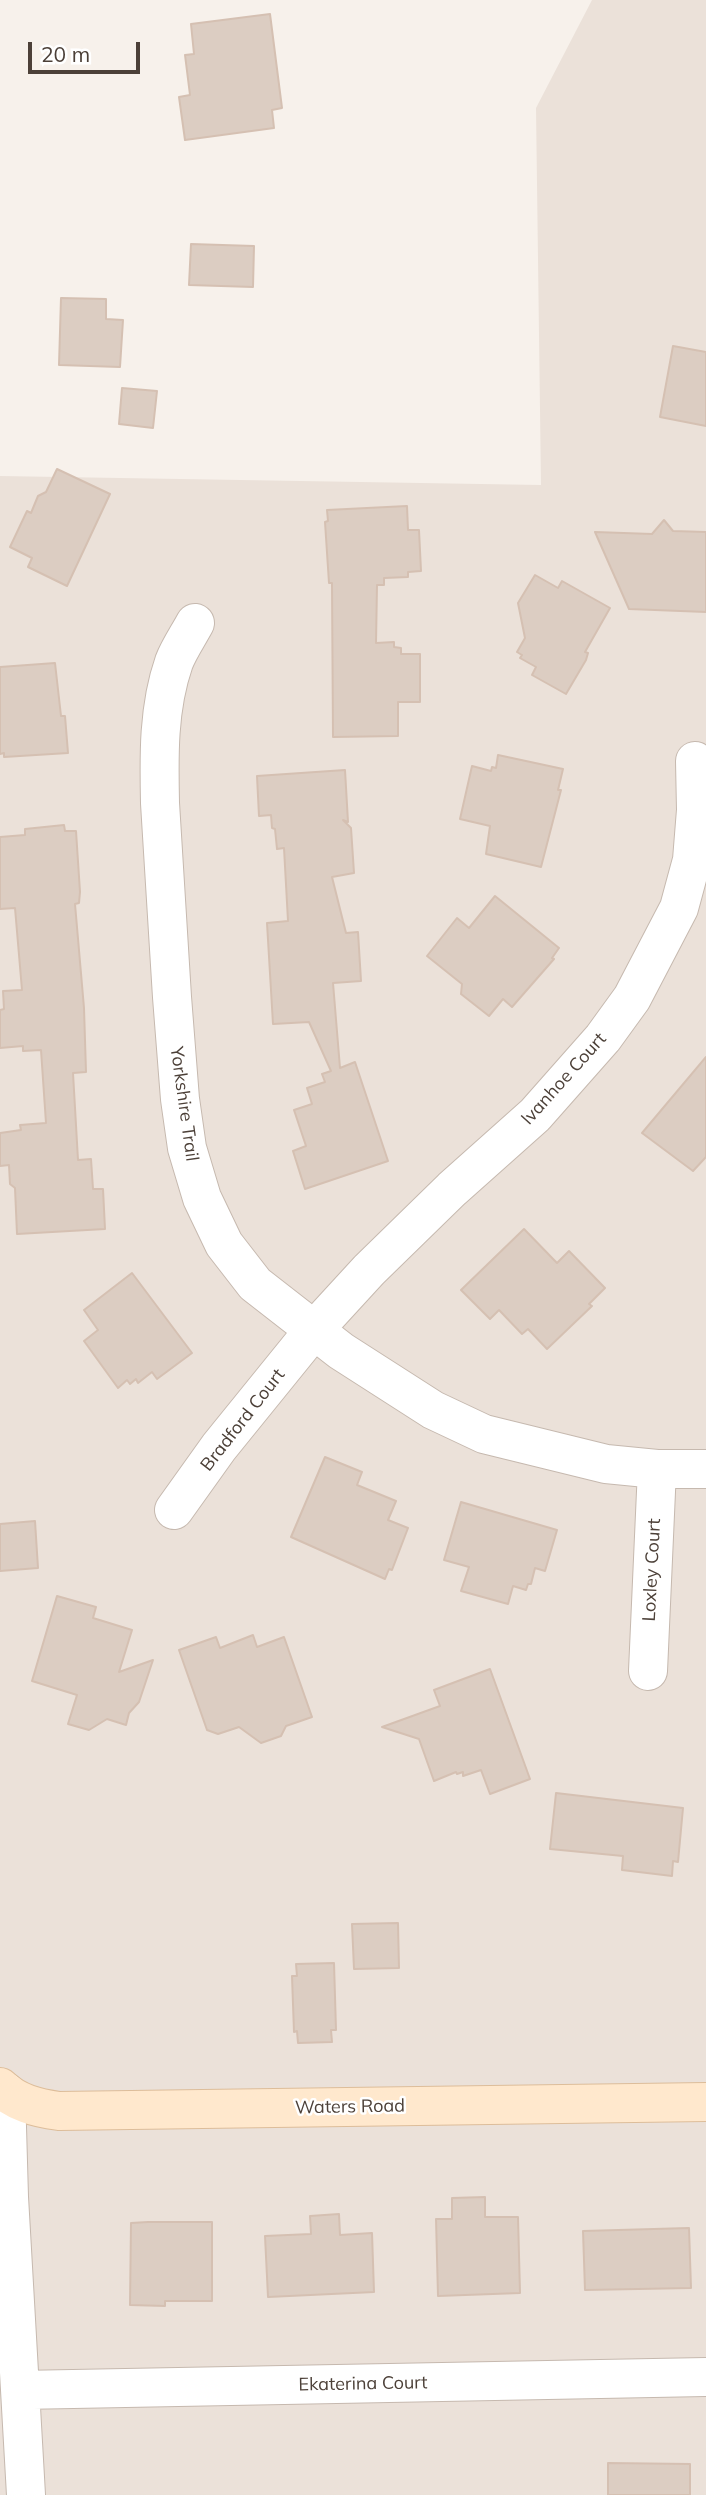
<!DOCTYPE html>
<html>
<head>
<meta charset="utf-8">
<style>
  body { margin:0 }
  #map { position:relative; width:706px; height:2495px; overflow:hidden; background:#f7f1eb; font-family:Mulish,sans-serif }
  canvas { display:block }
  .scale { position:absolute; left:28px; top:42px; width:112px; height:32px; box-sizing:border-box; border:4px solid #4c4038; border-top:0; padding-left:9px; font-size:21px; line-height:24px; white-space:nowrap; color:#4c4038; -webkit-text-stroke:5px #fff; paint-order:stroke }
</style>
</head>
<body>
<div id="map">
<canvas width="706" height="2495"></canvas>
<div class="scale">20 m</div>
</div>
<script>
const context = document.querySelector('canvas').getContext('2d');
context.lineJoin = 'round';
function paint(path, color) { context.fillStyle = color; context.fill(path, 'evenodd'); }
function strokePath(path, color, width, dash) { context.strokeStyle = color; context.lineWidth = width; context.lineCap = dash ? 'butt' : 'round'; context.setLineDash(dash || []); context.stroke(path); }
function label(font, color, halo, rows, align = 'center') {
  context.font = font + ' Mulish,sans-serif'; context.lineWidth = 5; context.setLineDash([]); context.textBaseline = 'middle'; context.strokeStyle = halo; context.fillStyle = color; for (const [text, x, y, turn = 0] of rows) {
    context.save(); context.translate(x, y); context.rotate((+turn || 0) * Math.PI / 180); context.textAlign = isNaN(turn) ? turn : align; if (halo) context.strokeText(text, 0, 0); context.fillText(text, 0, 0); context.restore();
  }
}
paint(new Path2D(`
  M592,0h114v2495h-706v-2019l541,9 -5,-377z`), '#ebe1d9');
const building = new Path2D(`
  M270,14l12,94 -10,2 2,18 -89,12 -6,-43 11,-2 -5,-40 9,-1 -3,-30z
  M191,244l63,2 -1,41 -64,-2z
  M61,298l45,1v20l17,1 -3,47 -61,-2z
  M673,346l33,6v74l-46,-9z
  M122,388l35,3 -4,37 -34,-4z
  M57,469l53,25 -43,92 -39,-19 4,-9 -22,-11 17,-36 4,2 7,-17 8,-4z
  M407,506l1,24h11l2,41 -13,1v5l-24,1v7h-7l-1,58 18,-1v5l7,1v6h19v48h-22v34l-65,1 -1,-154h-3l-4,-61 3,-1 -1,-11z
  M664,520l9,11 33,1v80l-77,-3 -34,-77 57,2z
  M535,575l23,13 4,-7 48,27 -25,44 3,1 -2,7 -20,34 -34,-19 4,-8 -16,-9 2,-3 -5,-3 8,-14 -7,-35z
  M55,663l6,53h4l3,37 -64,4v-4l-4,1v-87z
  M498,755l65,14 -5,21h3l-20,77 -55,-13 4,-28 -30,-7 12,-53 19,5 1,-4 4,1z
  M345,770l3,52 -5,-2 8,8 3,45 -22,4 14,56 12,-1 3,49 -28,2 7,85 15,-6 33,99 -83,28 -12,-38 13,-5 -12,-36 18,-6 -5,-16 18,-6 -3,-8 9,-3 -22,-49 -36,2 -6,-101 21,-2 -4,-73 -7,1 -2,-20 -3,-1 -1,-13 -12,1 -2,-40z
  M64,825l1,6h11l4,61 -1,11 -4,1 9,104 2,64 -13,1 5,87 13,-1 2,30h10l2,40 -88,5 -2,-46 -5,-4 -1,-19 -9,1v-33l21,-3 -1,-5 26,-2 -5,-73 -18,1v-5l-23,2v-38l4,-1 -1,-18 19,-1 -7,-82 -15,1v-72l25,-2v-6z
  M495,896l64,52 -7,10 2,1 -42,48 -9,-8 -14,17 -28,-22 1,-10 -35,-28 30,-38 12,10z
  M706,1057v100l-13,14 -51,-38z
  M524,1229l33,34 12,-12 36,37 -16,16 3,2 -45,43 -19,-20 -6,5 -23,-24 -9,9 -29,-29z
  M132,1273l60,80 -35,26 -5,-7 -14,11 -2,-4 -6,5 -3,-4 -9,8 -34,-47 14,-11 -14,-20z
  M325,1457l37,15 -5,13 39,16 -8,19 20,8 -16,42 -3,-1 -4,10 -94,-42z
  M461,1502l96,28 -12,41 -10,-3 -4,16h-3l-2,6 -13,-4 -5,18 -47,-13 8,-24 -25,-7z
  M35,1521l3,47 -38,3v-47z
  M57,1596l39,11 -3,11 39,12 -13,42 34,-12 -14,42 -10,11 -3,12 -19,-6 -18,11 -21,-6 9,-29 -45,-14z
  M253,1635l4,12 27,-10 28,80 -26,9 -5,10 -20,7 -22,-16 -21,7 -11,-4 -28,-80 37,-13 4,11z
  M490,1669l40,110 -40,15 -9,-24 -18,6v-4l-6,2 -1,-2 -22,9 -15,-42 -37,-12 58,-21 -6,-16z
  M556,1793l127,15 -5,54 -5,-1 -1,15 -50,-6 1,-14 -73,-7z
  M398,1923l1,45 -45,1 -2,-45z
  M334,1963l2,67h-5l1,12 -34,1 -1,-12 -3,1 -2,-56h5l-1,-12z
  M485,2197v20h33l2,76 -82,3 -2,-77h16v-21z
  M339,2214l1,21 32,-2 2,59 -106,5 -3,-61 46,-2 -1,-18z
  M148,2222h64v79h-47v5l-35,-1 1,-82z
  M689,2228l2,60 -106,2 -2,-59z
  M608,2463l82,1v31h-82z`);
paint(building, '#dccdc2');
strokePath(building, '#d5c0b2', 2);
const street = new Path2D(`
  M195,623c-7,13 -16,26 -21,39 -16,46 -15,94 -14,141l12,194 8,102 7,49 15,50 22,46 31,40 86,67 92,59 51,24 122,30 51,5h49
  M174,1510l45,-63 94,-116 56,-61 83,-81 83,-74 68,-77 29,-40 47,-90 13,-48 4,-50 -1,-49
  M648,1671l9,-202
  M6,2092l3,105 17,298
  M20,2390l686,-13`);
const secondary = new Path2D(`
  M0,2087c16,16 37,21 59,24l647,-9`);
strokePath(street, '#c6b9af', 40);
strokePath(secondary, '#ddbd9a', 40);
strokePath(street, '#fff', 38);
strokePath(secondary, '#ffe8cd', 38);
label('18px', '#4c4038', '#fff', [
  ["Ivanhoe Court",564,1079,-48],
  ["Yorkshire Trail",184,1104,82],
  ["Bradford Court",243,1420,-52],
  ["Loxley Court",652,1570,-87],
  ["Waters Road",350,2107,-1],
  ["Ekaterina Court",363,2384,-1]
]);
</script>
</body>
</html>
